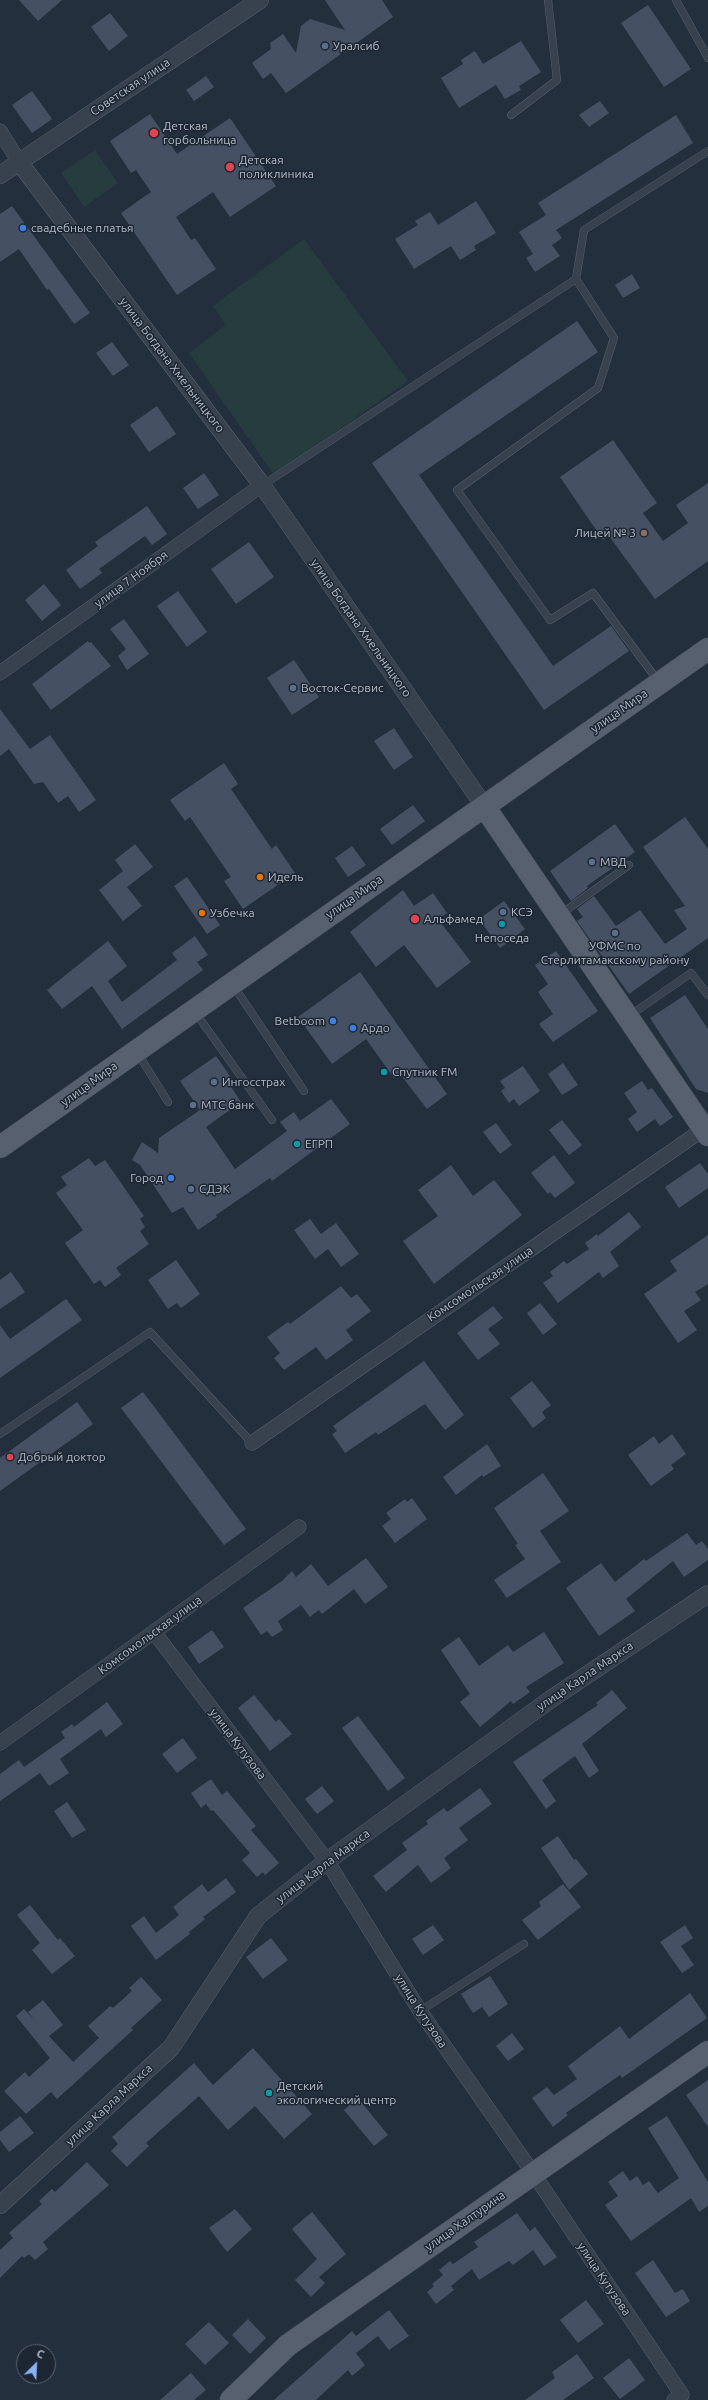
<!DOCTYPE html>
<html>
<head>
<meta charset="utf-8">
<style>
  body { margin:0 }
  #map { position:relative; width:708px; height:2400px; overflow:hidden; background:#242f3e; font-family:Ubuntu,sans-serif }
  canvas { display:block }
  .north { position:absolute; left:16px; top:2344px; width:40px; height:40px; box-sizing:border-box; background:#1d2633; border:1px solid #59626f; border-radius:50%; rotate:24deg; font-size:11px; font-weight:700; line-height:16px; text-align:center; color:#b4bcc9 }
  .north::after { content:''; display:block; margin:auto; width:14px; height:18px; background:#8ab4f8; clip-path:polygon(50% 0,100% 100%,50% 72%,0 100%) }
</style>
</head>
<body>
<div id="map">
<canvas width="708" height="2400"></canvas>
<div class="north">С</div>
</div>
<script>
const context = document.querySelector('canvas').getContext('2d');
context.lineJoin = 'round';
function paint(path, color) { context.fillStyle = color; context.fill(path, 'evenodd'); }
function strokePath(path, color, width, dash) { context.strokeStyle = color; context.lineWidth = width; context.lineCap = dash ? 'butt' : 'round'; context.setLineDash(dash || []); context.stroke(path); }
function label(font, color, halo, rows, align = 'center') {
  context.font = font + ' Ubuntu,sans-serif'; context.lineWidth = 3; context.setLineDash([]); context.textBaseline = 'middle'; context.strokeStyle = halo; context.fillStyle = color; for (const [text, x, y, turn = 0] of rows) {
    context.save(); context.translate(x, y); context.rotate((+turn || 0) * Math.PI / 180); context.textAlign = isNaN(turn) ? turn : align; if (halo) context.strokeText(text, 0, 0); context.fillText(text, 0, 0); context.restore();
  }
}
paint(new Path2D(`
  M95,150l23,33 -34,24 -23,-34z
  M304,239l104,142 -134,94 -85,-122 37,-28 -13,-19z`), '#263c3f');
paint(new Path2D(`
  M19,0h43l-24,21z
  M325,0h57l11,17 -107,76 -15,-20 -8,6 -11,-16 19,-14 -1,-6 13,-9 13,19 5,-27 9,-7 35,11z
  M648,5l43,64 -27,18 -43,-64z
  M110,13l18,23 -19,15 -18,-24z
  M521,41l20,31 -22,14 2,4 -16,9 -9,-14 -37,23 -18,-30 22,-14 -2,-4 14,-9 8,13z
  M206,76l8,11 -20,14 -8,-11z
  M32,91l20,28 -20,14 -20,-28z
  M600,101l9,12 -20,14 -10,-12z
  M150,114l27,40 53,-36 46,68 -46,31 -17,-25 -37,25 15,23 4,-2 21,31 -39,26 -56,-82 30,-21 -15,-22 -5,3 -21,-32z
  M676,115l17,28 -137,87 6,8 -10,7 8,11 -25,16 -9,-14 7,-4 -14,-22 27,-17 -8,-12z
  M476,201l20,32 -22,13 2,4 -16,10 -9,-14 -37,23 -19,-30 23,-14 -3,-4 15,-9 8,13z
  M12,206l78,107 -16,11 -25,-35 -2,1 -28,-41 -19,13v-48z
  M632,274l8,14 -17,10 -8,-13z
  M577,321l21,31 -179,123 134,191 58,-40 18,25 -85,59 -172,-247z
  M112,342l17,23 -16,11 -17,-23z
  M157,406l19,28 -27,18 -19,-27z
  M613,440l44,63 -14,10 20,28 25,-18 -12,-18 32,-22v78l-53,38 -46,-63 -6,4 -43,-63z
  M204,473l15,22 -21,14 -15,-21z
  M147,506l20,28 -15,11 -7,-9 -46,33 3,4 -22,16 -14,-19 32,-24 -3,-4z
  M249,542l25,35 -38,27 -25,-35z
  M44,584l17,21 -19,16 -17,-21z
  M178,591l29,41 -20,15 -30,-41z
  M124,619l25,35 -22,16 -9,-14 8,-7 -16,-20z
  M88,641l1,2 2,-1 20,24 -60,44 -19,-26z
  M294,660l25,37 -27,18 -25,-37z
  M0,709l30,40 20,-14 46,65 -17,12 -11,-16 -10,7 -15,-21 -9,2 -25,-35 -9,7z
  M394,728l19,29 -19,13 -20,-29z
  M224,763l14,21 -7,5 41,60 4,-4 19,28 -52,36 -19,-28 7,-4 -41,-60 -5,4 -15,-21z
  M413,805l12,16 -33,24 -12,-16z
  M685,817l23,32v89l-79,56 -52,-73 6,-4 -6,-8 17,-13 22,30 24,-16 25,34 22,-15 -13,-19 11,-4 -42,-59z
  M615,824l20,28 -48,34 1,2 -17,13 -21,-30z
  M135,844l18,23 -26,20 15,19 -19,15 -24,-31 24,-19 -8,-11z
  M352,846l14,19 -18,12 -13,-19z
  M187,877l33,48 -13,9 -33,-48z
  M403,890l11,16 19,-13 14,20 -9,6 33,43 -34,26 -33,-43 -28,22 -26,-35z
  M504,901l21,28 -25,19 -21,-29z
  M195,936l13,19 -11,7 6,8 -81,59 -30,-43 -30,23 -15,-19 61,-49 19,25 -19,15 14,21 55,-42 -5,-7z
  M556,951l42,60 -45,31 -14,-18 14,-10 -15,-22 10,-8 -13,-19z
  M360,972l87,122 -20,15 -27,-35 -6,4 -28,-39 -34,25 -34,-47z
  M685,995l23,34v64l-12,-4 -46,-71z
  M216,1056l16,23 -4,3 13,20 -35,25 29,42 52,-38 -7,-9 14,-10 6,9 31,-22 19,25 -78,57 -2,-3 -54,37 1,2 -19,13 -15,-23 -11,6 -32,-48 -8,-5 10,-18 16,11 1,-15 41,-28 -20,-29z
  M563,1063l15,22 -16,10 -14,-21z
  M523,1066l17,25 -21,15 -5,-7 -5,4 -8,-12 4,-3 -5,-7z
  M642,1081l6,9 4,-2 21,29 -13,9 -5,-7 -18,13 -9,-13 9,-7 -13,-19z
  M562,1120l20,25 -13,10 -20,-25z
  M496,1123l16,22 -12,9 -17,-22z
  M554,1155l21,28 -20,15 -5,-6 -2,2 -17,-21z
  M89,1158l6,8 10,-6 39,56 -4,3 5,8 -5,4 9,13 -33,24 5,7 -16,12 -5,-7 -6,4 -29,-41 18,-13 -27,-37 11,-8 -6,-8z
  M700,1163l8,11v14l-29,20 -14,-21z
  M451,1165l22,31 21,-16 28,35 -88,69 -31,-43 35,-25 -20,-26z
  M629,1212l12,15 -31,25 9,14 -16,12 -4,-6 -41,31 -15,-20 10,-7 -3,-4 14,-11 3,3 22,-15 -4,-6 12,-9 1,2z
  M310,1219l11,15 15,-11 23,31 -18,13 -13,-18 -13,10 -21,-29z
  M708,1235v49l-13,8 6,8 -17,11 13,19 -19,13 -34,-49 33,-23 -7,-10z
  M176,1260l24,34 -19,14 -4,-5 -9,6 -20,-29z
  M11,1272l14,20 -25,17v-29z
  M341,1286l10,12 6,-4 14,17 -25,19 7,10 -27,20 -10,-13 -32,23 -10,-12 6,-5 -13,-16 21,-15 2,2z
  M66,1299l16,21 -82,58v-53l10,14z
  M540,1303l17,21 -14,11 -16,-22z
  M493,1306l10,12 -15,11 12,15 -22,16 -21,-27z
  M424,1361l40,54 -19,15 -20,-26 -47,31 -2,-3 -31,21 -13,-19 5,-3 -4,-5z
  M532,1381l19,24 -9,7 4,6 -13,10 -23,-30z
  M143,1392l103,137 -22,16 -103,-137z
  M77,1402l16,22 -93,67v-33z
  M672,1434l14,20 -15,11 3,4 -23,17 -23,-31 26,-19 5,8z
  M487,1444l14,22 -18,11 -1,-2 -26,20 -13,-18z
  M543,1473l26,38 -29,20 21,31 -54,36 -13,-18 31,-21 -10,-14 3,-1 -24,-36z
  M412,1498l15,21 -32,24 -13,-17 9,-7 -5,-6 19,-14 2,3z
  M687,1533l9,12 6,-4 6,8v11l-24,17 -11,-16 -47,38 9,12 -36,25 -33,-48 35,-25 14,19 29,-23 2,2z
  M366,1558l22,29 -23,17 -11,-15 -32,25 -3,-4 -9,7 -9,-12 -23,16 5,9 -11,7 -5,-6 -6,4 -18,-27 39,-27 10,-10 4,6 15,-13 17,22z
  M212,1630l12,17 -25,17 -11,-17z
  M544,1632l20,31 -38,24 4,5 -17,12 -2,-3 -31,26 -20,-25 10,-8 -29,-44 18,-13 20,29 29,-21 5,7z
  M612,1690l15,18 -45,36 17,27 -10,7 -14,-22 -33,24 14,21 -10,8 -33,-47 85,-57 -2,-2z
  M254,1695l22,27 3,-3 13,15 -22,17 -32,-43z
  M107,1702l16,22 -17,13 -5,-8 -41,30 9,14 -20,13 -9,-13 -40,28v-27l19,-14 5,7 41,-29 -4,-6 11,-8 2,3z
  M358,1716l47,62 -17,13 -46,-63z
  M183,1738l14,20 -20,15 -15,-19z
  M211,1779l11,16 5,-4 29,35 -5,4 28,33 -14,12 -2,-3 -6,5 -15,-17 8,-7 -37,-43 -2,1 -5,-7 -5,4 -10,-15z
  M322,1786l12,15 -17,13 -12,-15z
  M480,1788l12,16 -33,24 9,12 -24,18 7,10 -20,15 -13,-18 -32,27 -13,-16 34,-26 -5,-7 26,-19 -2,-3 18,-13 3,4z
  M67,1802l19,28 -14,8 -18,-27z
  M558,1836l16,24 2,-1 12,15 -19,16 -28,-42z
  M226,1878l10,14 -33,25 2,2 -16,13 1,2 -34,26 -25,-34 13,-10 12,17 23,-18 -6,-8 29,-23 6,8z
  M563,1884l18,23 -43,33 -16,-20 19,-14 -2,-4z
  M30,1905l28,35 2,-2 15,18 -23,18 -20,-24 8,-7 -23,-28z
  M433,1925l11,15 -21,15 -11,-16z
  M685,1925l8,13 -12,8 13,19 -12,8 -22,-31z
  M271,1938l17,22 -25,19 -17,-22z
  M490,1976l18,28 -19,13 -7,-10 -9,6 -12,-19z
  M141,1977l21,23 -31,28 2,2 -76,69 -6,-7 -25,22 -22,-23 21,-19 4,5 21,-19 -34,-42 8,-7 10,11 -6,-8 15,-12 20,25 -14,11 24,26 26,-24 -11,-12 22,-20 3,2 19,-17 -3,-3z
  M690,1993l17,25 -85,60 -2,-3 -54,38 2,2 -15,12 -21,-29 15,-11 7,8 23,-16 -9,-13 52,-40 9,13z
  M512,2033l12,16 -16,12 -12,-15z
  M253,2048l59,66 -28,25 -29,-33 -27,24 -29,-34 -53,47 3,3 -22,21 -16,-16 7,-7 -6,-7 82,-74 19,22z
  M708,2080v47l-22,-32z
  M358,2098l30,37 -14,11 -30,-36z
  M20,2116l14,17 -25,19 -9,-12v-8z
  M667,2116l41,66v24l-9,6 -8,-14 -60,43 -26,-36 13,-9 -10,-14 15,-11 7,10 7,-5 6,9 6,-4 9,12 21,-15 -31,-50z
  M87,2162l22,23 -66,57 5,7 -13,11 -6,-6 -5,4 -2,-2 -22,22v-28l13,-12 -4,-5 33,-29 -3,-3 13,-12 3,3z
  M235,2209l17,20 -25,23 -18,-24z
  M312,2212l34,42 -27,23 6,6 -14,14 -16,-17 22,-21 -25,-30z
  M517,2213l13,18 5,-4 22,30 -13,9 -11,-16 -20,15 -4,-4 -30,19 -7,-11 -21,17 3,4 -18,14 -9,-12 7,-6 -2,-2 11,-9 -4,-5 11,-9 3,3 25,-17 -4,-5z
  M653,2260l22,33 8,-4 7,12 -24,16 -31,-44z
  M586,2300l18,24 -26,19 -18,-23z
  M389,2310l20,26 -20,14 -11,-14 -22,17 9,12 -13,11 -4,-6 -32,30h-42l78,-69 4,5z
  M248,2319l18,19 -16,16 -18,-19z
  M209,2322l20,21 -24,22 -20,-21z
  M577,2354l17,24 -31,22h-38l30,-22 -3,-6z
  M629,2358l16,22 -25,19 -17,-21z
  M191,2373l15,17 -12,10h-34z`), '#455162');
const service = new Path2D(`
  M676,0l32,58
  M511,115l46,-35 -9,-80
  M263,485l313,-206
  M658,681l-65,-88 -43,27 -93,-130 141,-102 16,-50 -38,-59 8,-49 124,-79
  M561,914l68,-49
  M233,985l71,106
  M195,1012l77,108
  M629,1016l62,-43 17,22
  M137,1052l31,50
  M0,1434l150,-102 102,111
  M420,2011l104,-67`);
const minor = new Path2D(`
  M0,131l19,31
  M0,673l262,-188
  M252,1443l456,-317
  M154,1632l173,229 93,150 113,162 149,222 -8,5
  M0,1743l299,-216`);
const tertiary = new Path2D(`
  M19,162l243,323 222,321
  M0,175l260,-175
  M0,2205l171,-157 87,-132 69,-55 224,-162 157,-105`);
const primary = new Path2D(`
  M484,806l224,329
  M0,1147l708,-498
  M231,2400l57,-55 420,-293`);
strokePath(service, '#565f6c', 8);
strokePath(minor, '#565f6c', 15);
strokePath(tertiary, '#565f6c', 18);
strokePath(primary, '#414a57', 23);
strokePath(service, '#38414e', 7);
strokePath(minor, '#38414e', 14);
strokePath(tertiary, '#38414e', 17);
strokePath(primary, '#56606e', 22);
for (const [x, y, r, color] of [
  [325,46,4,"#5c6f8a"],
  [154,133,5,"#e0444e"],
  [230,167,5,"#e0444e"],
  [23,228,4,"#3f7fe0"],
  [644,533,4,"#8d6e63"],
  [293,688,4,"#5c6f8a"],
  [592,862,4,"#5c6f8a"],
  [260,877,4,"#e8710a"],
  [503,912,4,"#5c6f8a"],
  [202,913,4,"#e8710a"],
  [415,919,5,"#e0444e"],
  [502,924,4,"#0f9aa8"],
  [615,933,4,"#5c6f8a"],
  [333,1021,4,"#3f7fe0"],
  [353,1028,4,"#3f7fe0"],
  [384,1072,4,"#0f9aa8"],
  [214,1082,4,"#5c6f8a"],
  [193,1105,4,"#5c6f8a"],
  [297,1144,4,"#0f9aa8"],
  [171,1178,4,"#3f7fe0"],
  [191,1189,4,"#5c6f8a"],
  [10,1457,4,"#e0444e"],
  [269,2093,4,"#0f9aa8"]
]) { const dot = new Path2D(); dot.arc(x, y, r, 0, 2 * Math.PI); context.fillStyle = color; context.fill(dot); strokePath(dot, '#1d2633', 1.5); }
label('12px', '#b4bcc9', '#1d2633', [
  ["Уралсиб",333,46],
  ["Детская",163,126],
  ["горбольница",163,140],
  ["Детская",239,160],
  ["поликлиника",239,174],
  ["свадебные платья",31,228],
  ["Лицей № 3",636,533,"right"],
  ["Восток-Сервис",301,688],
  ["МВД",600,862],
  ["Идель",268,877],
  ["КСЭ",511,912],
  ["Узбечка",210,913],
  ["Альфамед",424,919],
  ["Непоседа",502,938,"center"],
  ["УФМС по",615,946,"center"],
  ["Стерлитамакскому району",615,960,"center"],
  ["Betboom",325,1021,"right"],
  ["Ардо",361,1028],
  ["Спутник FM",392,1072],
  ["Ингосстрах",222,1082],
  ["МТС банк",201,1105],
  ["ЕГРП",305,1144],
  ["Город",163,1178,"right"],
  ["СДЭК",199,1189],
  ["Добрый доктор",18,1457],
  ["Детский",277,2086],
  ["экологический центр",277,2100]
], 'left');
label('12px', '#b4bcc9', '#1d2633', [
  ["Советская улица",130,87,-34],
  ["улица Богдана Хмельницкого",172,365,53],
  ["улица 7 Ноября",131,579,-36],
  ["улица Богдана Хмельницкого",361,628,55],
  ["улица Мира",619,711,-35],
  ["улица Мира",354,897,-35],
  ["улица Мира",89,1084,-36],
  ["Комсомольская улица",480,1284,-34],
  ["Комсомольская улица",150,1635,-36],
  ["улица Карла Маркса",585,1676,-34],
  ["улица Кутузова",238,1744,53],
  ["улица Карла Маркса",323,1866,-37],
  ["улица Кутузова",421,2011,57],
  ["улица Карла Маркса",109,2105,-43],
  ["улица Халтурина",465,2221,-35],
  ["улица Кутузова",604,2279,56]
]);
</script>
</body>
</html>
